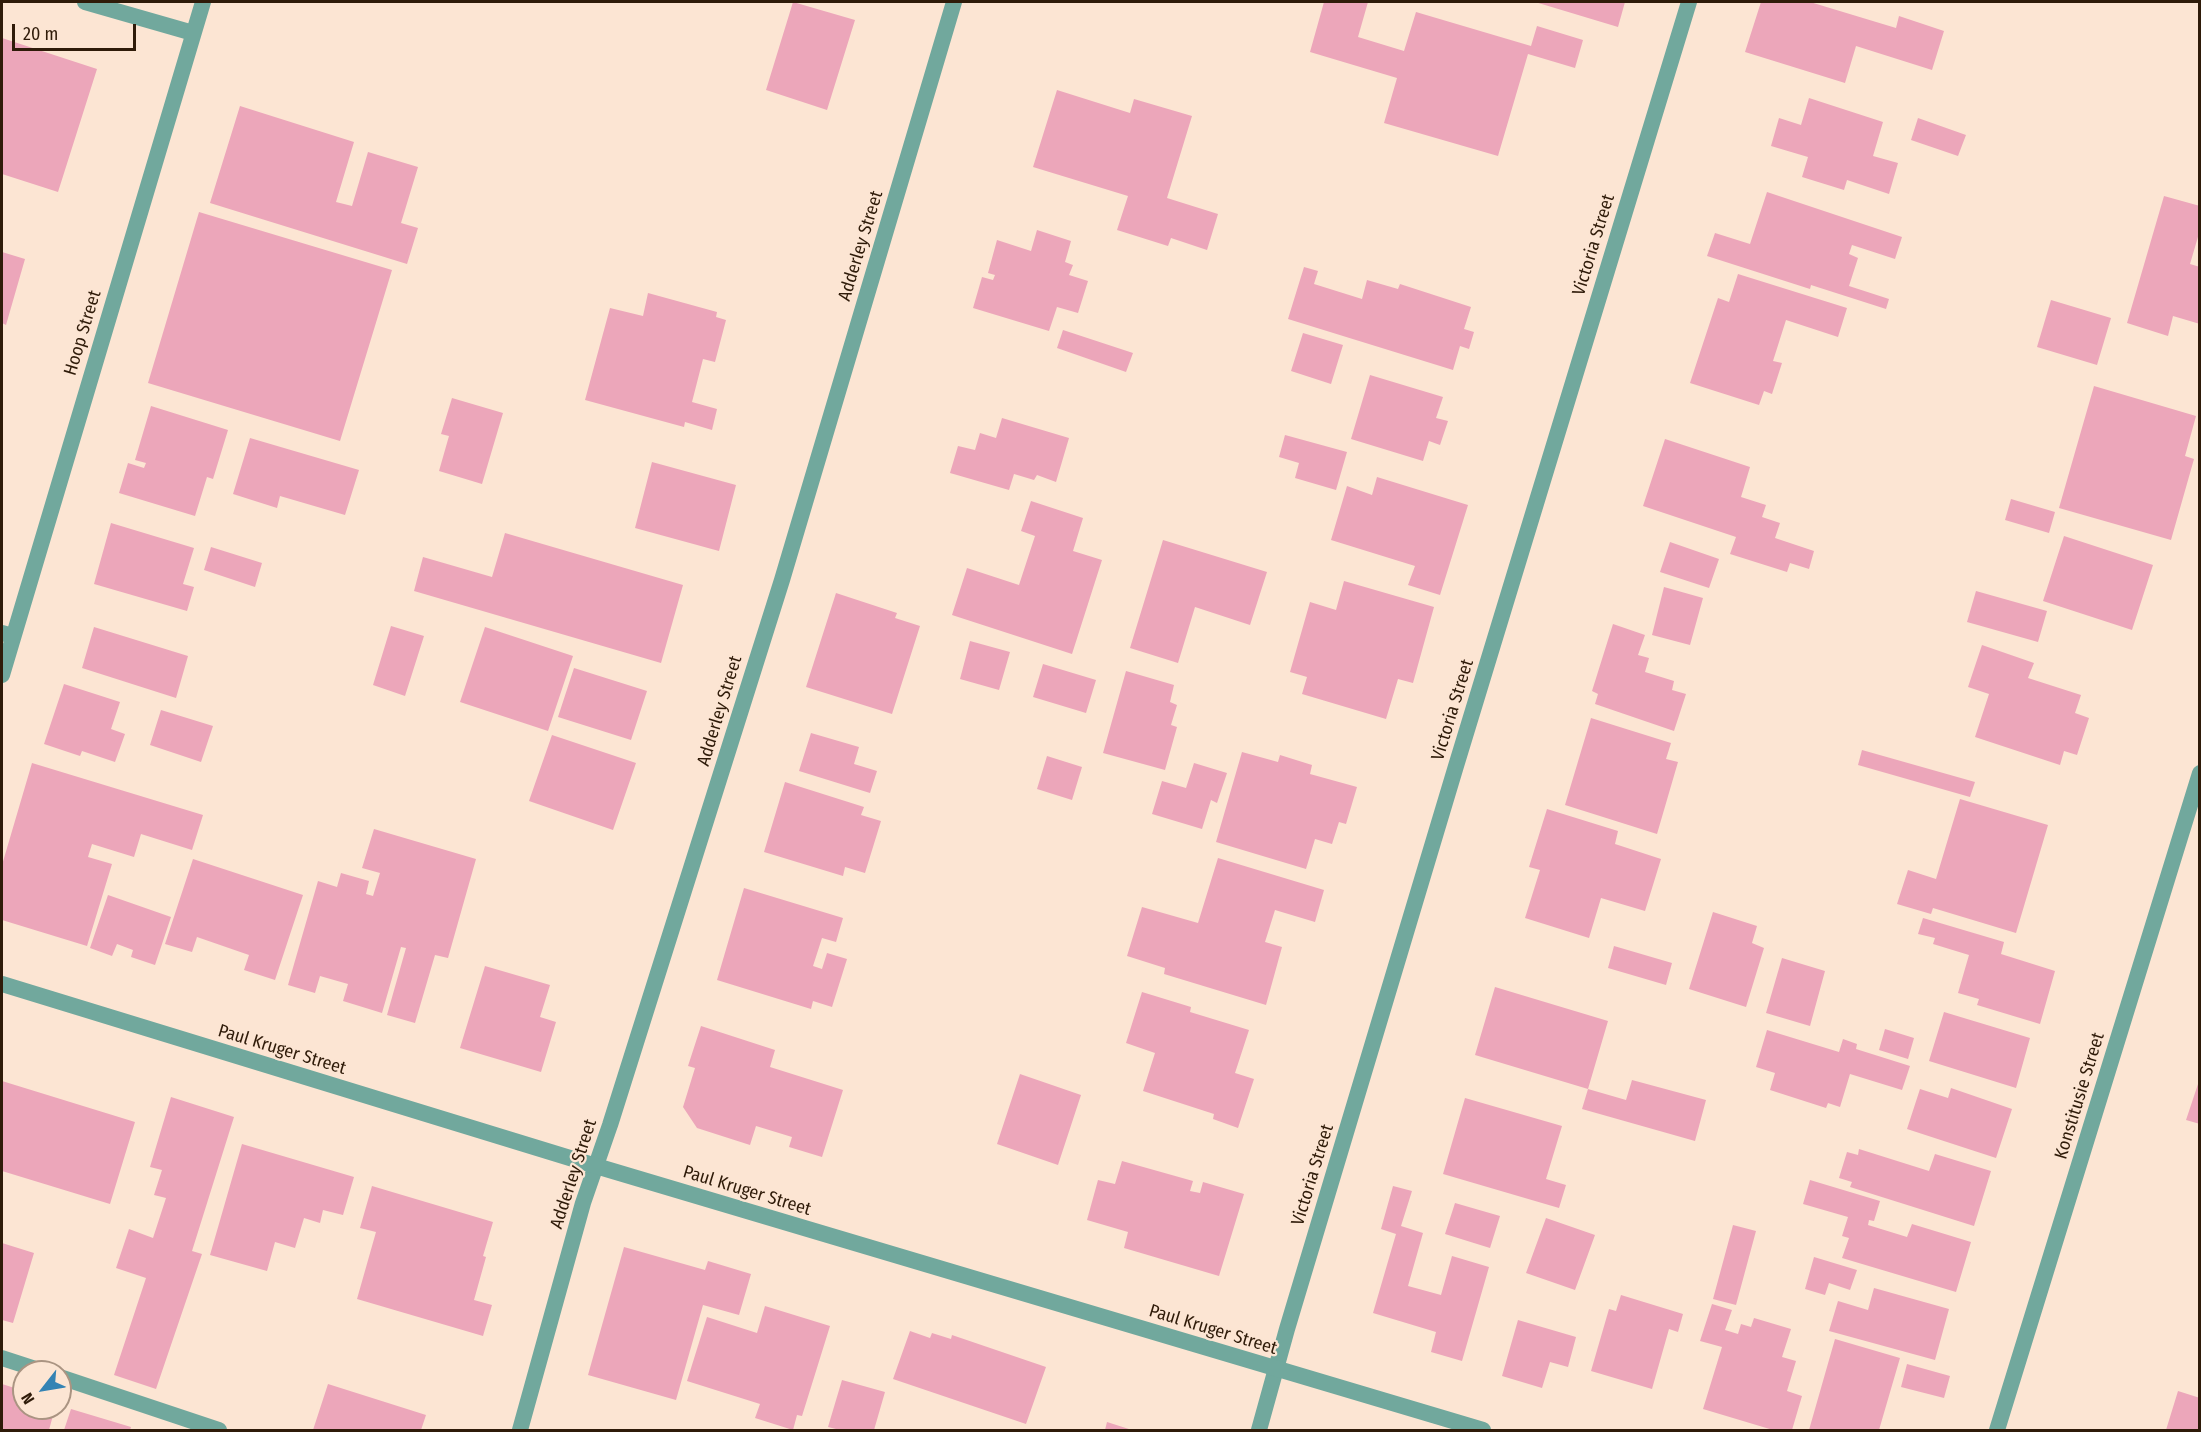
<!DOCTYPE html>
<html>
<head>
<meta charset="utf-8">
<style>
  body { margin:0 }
  #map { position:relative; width:2201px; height:1432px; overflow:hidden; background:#fce5d3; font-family:"Fira Sans Condensed",sans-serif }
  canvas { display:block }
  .frame { position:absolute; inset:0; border:3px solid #2f1b09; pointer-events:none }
  .north { position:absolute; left:12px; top:1360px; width:60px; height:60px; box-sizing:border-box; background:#fce5d3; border:2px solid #aa9482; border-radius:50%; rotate:239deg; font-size:16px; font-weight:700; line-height:24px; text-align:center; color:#2f1b09 }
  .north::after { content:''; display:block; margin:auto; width:21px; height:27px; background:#3483b4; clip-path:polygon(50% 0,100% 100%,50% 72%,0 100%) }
  .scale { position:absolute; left:12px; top:24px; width:124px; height:27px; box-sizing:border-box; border:3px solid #2f1b09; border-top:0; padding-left:8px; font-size:18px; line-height:21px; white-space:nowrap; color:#2f1b09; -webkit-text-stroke:4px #fce5d3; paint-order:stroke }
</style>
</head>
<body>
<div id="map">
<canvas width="2201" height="1432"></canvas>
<div class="frame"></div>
<div class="north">N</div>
<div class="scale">20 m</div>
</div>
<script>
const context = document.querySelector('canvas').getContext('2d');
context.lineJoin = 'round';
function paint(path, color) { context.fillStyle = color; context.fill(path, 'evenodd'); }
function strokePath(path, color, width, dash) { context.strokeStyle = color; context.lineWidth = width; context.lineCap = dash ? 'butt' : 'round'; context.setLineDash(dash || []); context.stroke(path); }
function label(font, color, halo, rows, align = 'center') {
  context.font = font + ' "Fira Sans Condensed",sans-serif'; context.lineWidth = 4.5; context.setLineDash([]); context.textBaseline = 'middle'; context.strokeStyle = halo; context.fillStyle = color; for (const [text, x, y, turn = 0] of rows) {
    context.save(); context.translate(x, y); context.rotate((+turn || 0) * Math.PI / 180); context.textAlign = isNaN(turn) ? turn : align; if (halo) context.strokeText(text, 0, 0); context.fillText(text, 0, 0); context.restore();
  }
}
paint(new Path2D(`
  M793,2l62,18 -28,90 -61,-20z
  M1324,2h44l-10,35 46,14 12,-39 115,34 6,-20 46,14 -8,28 -47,-14 -30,102 -114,-33 13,-45 -87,-26z
  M1535,2h90l-7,25z
  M1761,2h49l86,26 3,-12 45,15 -12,39 -76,-24 -11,37 -100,-31z
  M2,38l95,31 -39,123 -56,-18z
  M1057,90l73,23 4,-14 58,17 -25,82 51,16 -11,36 -36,-12 -3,8 -51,-16 11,-34 -95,-29z
  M1809,98l74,24 -10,34 25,7 -9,31 -42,-14 -3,10 -42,-13 6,-20 -37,-11 8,-28 22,7z
  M240,106l114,36 -18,60 16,4 16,-54 50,15 -17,56 17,5 -11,36 -197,-61z
  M1918,118l48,17 -8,21 -47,-16z
  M1767,192l135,45 -7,22 -43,-14 -3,9 9,4 -9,28 40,13 -3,10 -75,-24 -1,4 -103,-33 8,-23 35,11z
  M2164,196l36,10v24l-10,34 10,3v57l-27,-8 -5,20 -41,-13z
  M199,212l193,58 -52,171 -192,-58z
  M1037,230l34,11 -6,21 8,3 -4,10 19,6 -10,32 -21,-6 -8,24 -76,-23 9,-31 11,3 2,-5 -7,-2 9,-33 34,11z
  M2,252l23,7 -19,66 -4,-2z
  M1304,267l14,4 -4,13 48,15 5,-19 31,9 2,-5 71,23 -7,22 10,3 -5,17 -9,-3 -7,24 -165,-51z
  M1738,274l109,34 -9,29 -52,-17 -13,41 9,2 -10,31 -8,-3 -5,14 -69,-22 28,-85 11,4z
  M648,293l69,19 -1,5 10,3 -11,42 -12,-3 -11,43 25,7 -5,21 -27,-8 -1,5 -99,-27 25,-92 33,8z
  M2051,300l60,18 -14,47 -60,-18z
  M1063,330l70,23 -7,19 -69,-24z
  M1303,333l40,12 -12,39 -40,-13z
  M1370,375l73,22 -7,21 12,3 -8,24 -11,-4 -6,20 -72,-22z
  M2094,386l102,30 -11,40 9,3 -23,81 -112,-32z
  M452,398l51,15 -21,71 -43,-13 10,-35 -8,-2z
  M151,406l77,24 -15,49 -6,-2 -12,39 -76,-23 9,-30 16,5 2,-5 -11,-3z
  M1002,418l67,20 -13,44 -19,-7 -3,5 -20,-6 -5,16 -59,-17 8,-27 17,4 5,-17 16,5z
  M1285,435l62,17 -11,38 -41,-12 4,-15 -20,-6z
  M250,438l109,32 -14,45 -65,-19 -3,12 -44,-14z
  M1665,439l85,28 -9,30 25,8 -4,12 18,6 -5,15 39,13 -5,18 -19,-6 -3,9 -57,-18 6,-17 -93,-31z
  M652,462l84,23 -17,66 -84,-23z
  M1377,477l91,28 -28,90 -32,-10 7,-19 -84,-26 16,-54 25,9z
  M2011,499l44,13 -6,21 -44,-13z
  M1031,501l52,17 -10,33 29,9 -30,94 -120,-39 15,-47 52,17 16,-49 -14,-5z
  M111,523l83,25 -11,36 11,3 -7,24 -93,-27z
  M505,533l178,52 -22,78 -247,-72 9,-34 69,20z
  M2064,536l89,29 -21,65 -89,-29z
  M1163,540l104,32 -17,53 -55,-18 -17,56 -48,-15z
  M1670,542l49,17 -10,29 -49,-16z
  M211,547l51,16 -7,24 -51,-17z
  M1344,581l90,26 -21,76 -15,-4 -12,40 -84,-25 5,-17 -17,-5 20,-70 26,8z
  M1664,587l39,11 -13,47 -38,-10z
  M1976,591l71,20 -9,31 -71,-20z
  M836,593l61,20 -2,5 25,8 -28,88 -86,-27z
  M1613,624l32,11 -7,20 11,3 -4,14 29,9 -2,9 14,4 -12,37 -79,-27 3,-10 -6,-3z
  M391,626l33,10 -19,60 -32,-11z
  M94,627l94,29 -12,42 -94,-30z
  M485,627l88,29 -25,75 -88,-29z
  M970,641l40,11 -11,38 -39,-11z
  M1982,645l52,18 -6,15 53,17 -6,18 14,5 -12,37 -13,-4 -4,14 -85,-28 14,-43 -21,-7z
  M1043,664l53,16 -10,33 -53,-16z
  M574,668l73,23 -16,49 -73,-23z
  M1126,671l48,14 -4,17 7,3 -6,20 6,2 -12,43 -62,-17z
  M64,684l56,18 -9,27 14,5 -10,28 -33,-11 -2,5 -36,-12z
  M161,710l52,16 -12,36 -51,-17z
  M1591,718l80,25 -5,16 12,3 -21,72 -92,-29z
  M811,733l48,14 -5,17 23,7 -7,22 -71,-22z
  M552,735l84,28 -23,67 -84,-29z
  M1862,750l113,32 -5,15 -112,-32z
  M1242,752l36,10 2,-7 32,10 -2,9 47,13 -11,37 -7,-2 -7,22 -17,-5 -9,30 -90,-27z
  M1047,756l35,11 -10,33 -35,-11z
  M32,763l171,52 -11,35 -51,-16 -7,23 -42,-13 -4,13 24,7 -25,82 -85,-26v-55z
  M1194,763l33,10 -10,30 -6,-3 -9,29 -50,-15 10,-33 24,7z
  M785,782l79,25 -3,8 20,6 -16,52 -20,-6 -2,9 -79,-24z
  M1960,799l88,26 -32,108 -83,-25 -2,6 -34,-10 11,-34 28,9z
  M1547,809l71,22 -3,13 46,15 -16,52 -44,-13 -12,40 -64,-20 15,-48 -11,-3z
  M374,829l102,30 -28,99 -13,-3 -20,68 -28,-8 19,-67 -5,-1 -19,66 -39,-12 5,-17 -28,-8 -5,17 -27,-8 30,-104 19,6 4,-14 28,8 -3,13 7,2 7,-23 -18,-5z
  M1218,858l106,32 -9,32 -40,-12 -10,32 17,5 -16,58 -102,-31 1,-6 -38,-12 15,-49 56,16z
  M193,859l110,36 -28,85 -31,-10 5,-15 -52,-18 -5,15 -27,-8z
  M744,888l99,30 -7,24 -14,-4 -9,28 9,3 5,-16 20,6 -15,48 -19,-6 -2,8 -94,-29z
  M108,895l63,22 -16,48 -24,-8 2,-7 -16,-6 -5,12 -22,-8z
  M1713,912l44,14 -5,17 12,5 -18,59 -57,-18z
  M1923,918l81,24 -3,12 54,17 -15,53 -63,-19 2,-6 -21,-6 11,-38 -36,-11 2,-6 -17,-4z
  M1614,946l58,17 -6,22 -58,-17z
  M1782,958l43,13 -15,55 -44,-13z
  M485,966l65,19 -10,32 16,5 -15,50 -81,-24z
  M1495,987l113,34 -20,68 -113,-34z
  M1142,992l49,15 -1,5 59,18 -14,43 19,6 -16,49 -25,-9 1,-5 -71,-23 12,-38 -29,-10z
  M1944,1012l86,26 -14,50 -87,-27z
  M701,1026l74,24 -5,17 73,23 -21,67 -33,-10 3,-10 -36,-11 -6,19 -53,-17 -14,-21 12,-39 -7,-2z
  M1885,1029l29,9 -6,21 -29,-9z
  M1767,1030l72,22 4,-13 14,5 -1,5 54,17 -8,24 -52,-16 -10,33 -12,-4 -2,5 -56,-18 5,-17 -19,-6z
  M1020,1074l61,21 -23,70 -61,-21z
  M2200,1078v46l-14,-4z
  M1632,1080l74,20 -11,41 -113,-32 6,-20 38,11z
  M2,1081l133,41 -25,82 -108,-33z
  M1951,1088l61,21 -16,49 -89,-29 13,-40 28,9z
  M171,1097l63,20 -42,134 10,3 -46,135 -42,-14 32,-97 -30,-10 13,-39 24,9 13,-40 -12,-3 8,-25 -12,-3z
  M1465,1098l97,28 -16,53 20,6 -7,23 -116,-34z
  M242,1144l112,33 -11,38 -20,-5 -3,13 -16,-5 -9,30 -20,-6 -8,29 -57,-16z
  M1859,1149l70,22 6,-17 56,17 -17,55 -124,-39 2,-5 -13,-4 8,-26 11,3z
  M1122,1161l71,20 -3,10 10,2 3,-11 41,12 -25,82 -95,-28 4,-16 -41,-12 11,-40 17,4z
  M1810,1180l70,21 -6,20 -5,-1 -1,5 39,12 5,-13 59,18 -15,50 -114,-34 7,-20 -7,-2 6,-19 -45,-13z
  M372,1186l121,36 -10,34 3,1 -12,43 18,5 -9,31 -126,-37 19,-67 -16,-4z
  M1393,1186l19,5 -11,35 22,7 -15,53 33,9 11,-39 37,11 -27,94 -31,-9 5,-20 -63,-19 23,-79 -15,-5z
  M1455,1203l45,13 -10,32 -45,-14z
  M1546,1218l49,17 -20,55 -49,-17z
  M1733,1225l23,6 -20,74 -23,-6z
  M2,1243l32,10 -21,70 -11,-3z
  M624,1247l81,23 3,-9 43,13 -12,41 -36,-10 -27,95 -88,-25z
  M1814,1257l43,13 -7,20 -21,-7 -4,12 -20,-6z
  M1874,1288l75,21 -14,51 -106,-29 9,-30 30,9z
  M1621,1295l62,19 -5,18 -9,-3 -17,60 -61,-18 18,-62 7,2z
  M1712,1304l20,6 -7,20 13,4 3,-10 10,3 3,-9 37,11 -9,28 14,4 -9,30 15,5 -10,34h-19l-70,-21 19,-62 -22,-6z
  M765,1306l65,20 -28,90 -5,-1 -4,15 -38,-12 5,-14 -73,-23 20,-64 50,16z
  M1518,1320l58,17 -8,30 -18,-5 -8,26 -40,-12z
  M910,1331l20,7 2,-5 19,6 1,-4 94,32 -20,57 -133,-45z
  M1835,1339l65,19 -21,72h-70z
  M1907,1364l43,12 -6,22 -43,-11z
  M842,1380l43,12 -11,38h-34l-12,-3z
  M2,1384l22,7v17h31l-6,22h-47z
  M328,1384l98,31 -5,15h-108z
  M2178,1391l22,7v32h-34z
  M71,1409l60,18 -1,3h-66z
  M1107,1422l25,8h-27z`), '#eca6ba');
strokePath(new Path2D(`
  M85,2l108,31
  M2,633l11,3
  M2,1358l43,14
  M60,1377l159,53`), '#71a89d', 16);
strokePath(new Path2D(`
  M2,675l201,-673
  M520,1430l63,-227 27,-78 172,-545 172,-578
  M1259,1430l28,-101 169,-563 233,-764
  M1997,1430l203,-657`), '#71a89d', 16);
strokePath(new Path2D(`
  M2,984l594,182 887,264`), '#71a89d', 16);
label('18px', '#2f1b09', '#fce5d3', [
  ["Victoria Street",1594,245,-73],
  ["Adderley Street",861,246,-73],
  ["Hoop Street",83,333,-73],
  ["Victoria Street",1453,710,-73],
  ["Adderley Street",720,711,-73],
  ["Paul Kruger Street",282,1050,17],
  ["Konstitusie Street",2080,1096,-73],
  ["Adderley Street",574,1174,-72],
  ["Victoria Street",1313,1175,-73],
  ["Paul Kruger Street",747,1191,17],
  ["Paul Kruger Street",1213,1330,17]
]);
</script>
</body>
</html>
